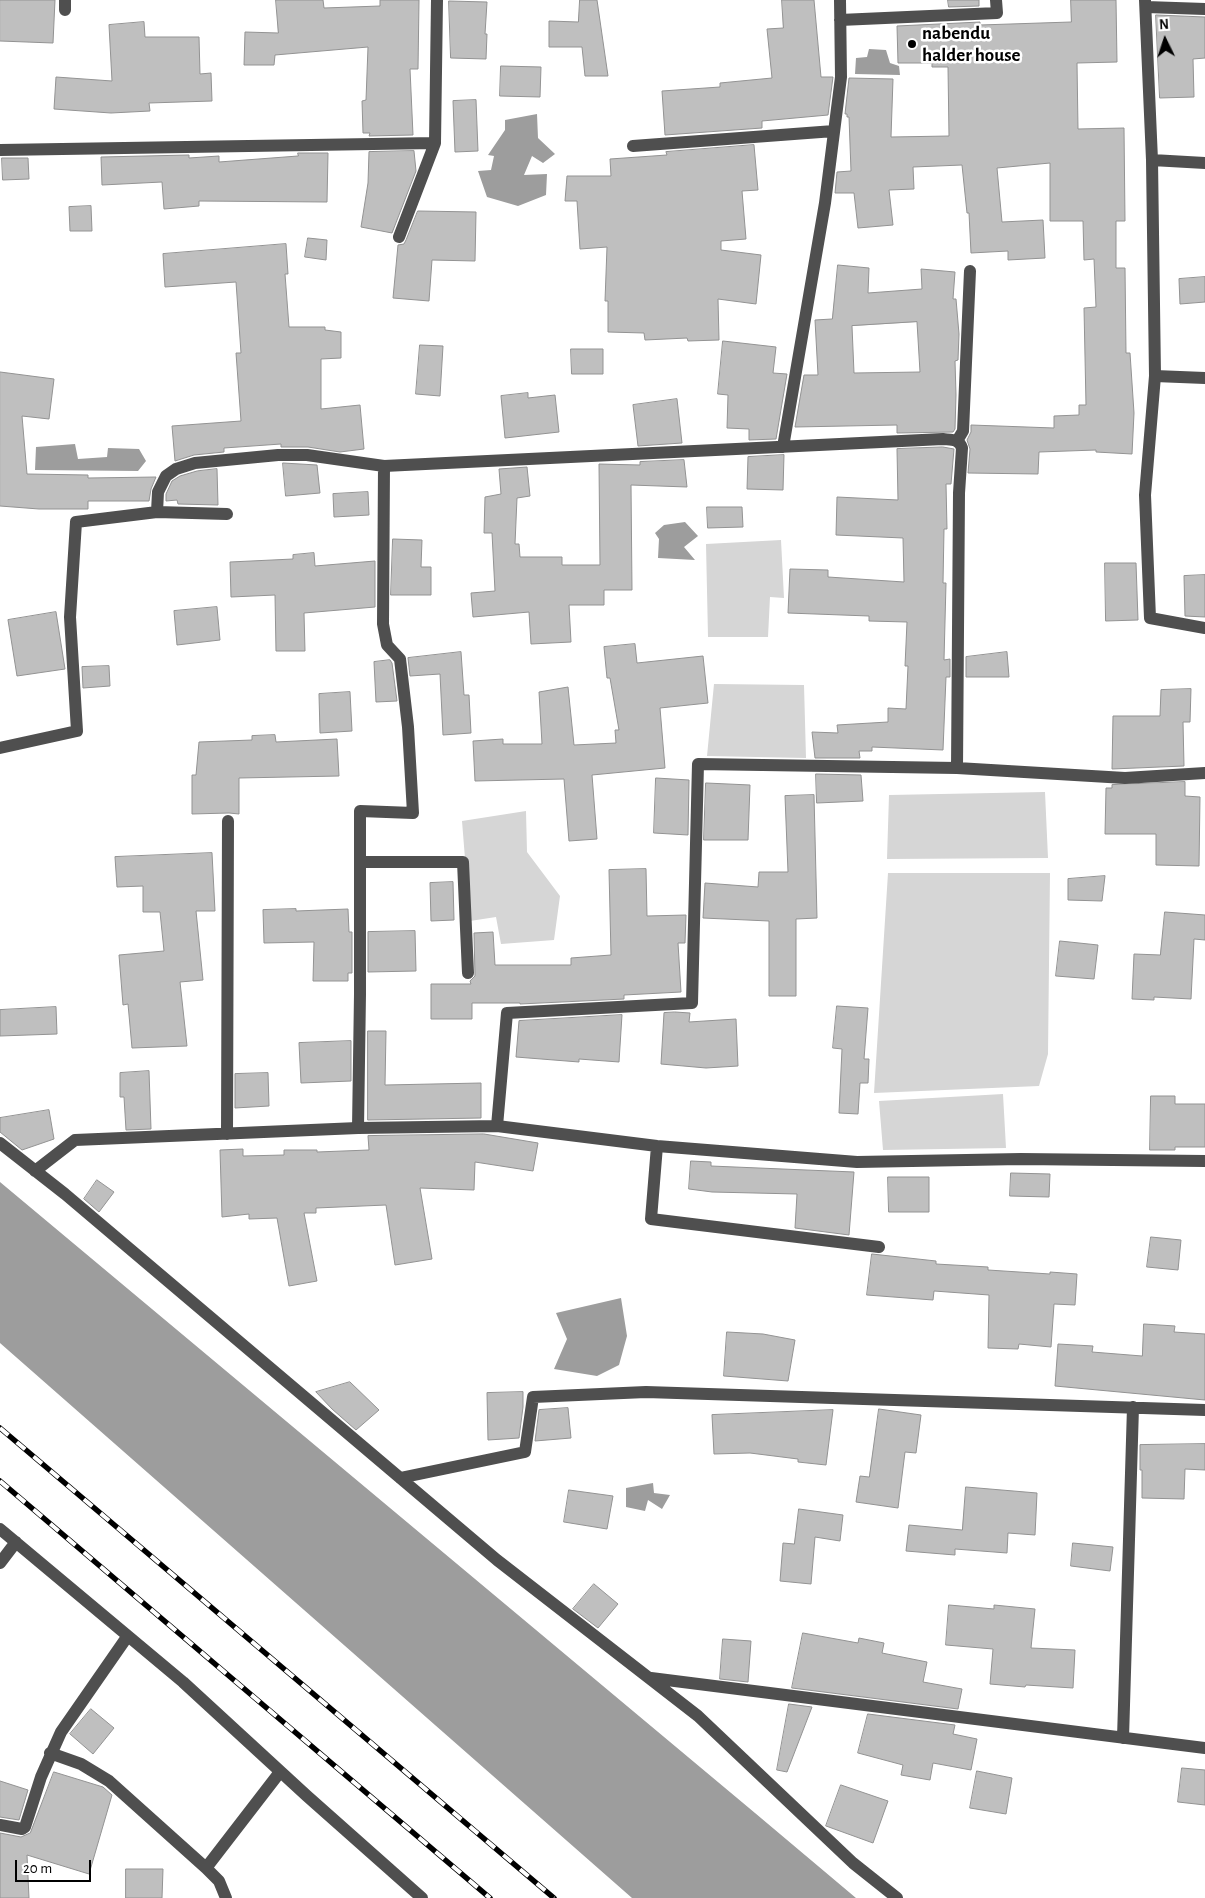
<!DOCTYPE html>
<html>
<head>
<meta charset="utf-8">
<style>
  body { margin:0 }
  #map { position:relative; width:1205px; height:1898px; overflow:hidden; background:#fff; font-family:"Alegreya Sans",sans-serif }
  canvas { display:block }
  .north { position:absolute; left:1140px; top:15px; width:50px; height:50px; -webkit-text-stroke:4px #fff; paint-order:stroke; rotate:356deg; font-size:14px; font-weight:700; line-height:20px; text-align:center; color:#000 }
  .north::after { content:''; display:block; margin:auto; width:18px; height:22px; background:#000; clip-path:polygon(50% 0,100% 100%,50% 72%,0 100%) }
  .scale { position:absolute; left:15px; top:1860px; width:76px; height:22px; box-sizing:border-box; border:2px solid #000; border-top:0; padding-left:6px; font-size:15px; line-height:18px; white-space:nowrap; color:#000; -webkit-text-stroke:4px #fff; paint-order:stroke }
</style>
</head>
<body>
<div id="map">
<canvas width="1205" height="1898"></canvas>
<div class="north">N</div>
<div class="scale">20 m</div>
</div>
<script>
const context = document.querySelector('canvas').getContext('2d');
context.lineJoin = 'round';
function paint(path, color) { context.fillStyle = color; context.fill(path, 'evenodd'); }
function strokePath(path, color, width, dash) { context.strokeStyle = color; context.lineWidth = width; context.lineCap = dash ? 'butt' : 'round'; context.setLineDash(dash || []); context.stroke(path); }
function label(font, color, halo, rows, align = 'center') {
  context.font = font + ' "Alegreya Sans",sans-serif'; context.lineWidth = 5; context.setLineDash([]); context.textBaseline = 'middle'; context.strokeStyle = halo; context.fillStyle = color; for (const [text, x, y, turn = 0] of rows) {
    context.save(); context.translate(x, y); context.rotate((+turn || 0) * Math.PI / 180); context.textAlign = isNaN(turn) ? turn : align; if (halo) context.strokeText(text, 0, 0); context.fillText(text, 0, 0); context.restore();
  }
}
paint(new Path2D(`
  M781,540l3,58 -14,-1 -2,40h-60l-2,-93z
  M714,684l90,1 2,73 -99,-2z
  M1045,792l3,66 -161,1 2,-64z
  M526,811l1,41 33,44 -6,44 -53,4 -5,-27 -26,4 -8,-100z
  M888,873h162l-2,181 -9,32 -165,7z
  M1003,1094l3,54 -123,2 -4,-49z`), '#d6d6d6');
paint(new Path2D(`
  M869,49l17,1 4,13 9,3 1,9 -45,-1 1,-16 11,-1z
  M537,114l1,24 17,16 -12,9 -11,-7 -8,19 23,-1 -1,21 -28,11 -31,-9 -9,-26 13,-1 3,-14 -6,-1 17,-25v-10z
  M75,444l3,15 29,-2 1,-9 31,1 7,12 -8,10 -103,-1 1,-23z
  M685,522l13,14 -14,11 11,13 -37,-2 1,-19 -4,-6 9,-8z
  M0,1182l755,631 101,85h-224l-632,-555z
  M621,1298l6,38 -8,29 -22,11 -43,-7 13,-30 -11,-26z
  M653,1483l1,10 16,2 -8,14 -14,-9 -3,11 -19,-4v-19z`), '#9d9d9d');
const building = new Path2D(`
  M0,0h55l-2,43 -53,-2z
  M276,0h47l1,8 56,-2v-6h39l-1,69h-8l3,66 -44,1 1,-3h-7l-1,-32 4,-1 2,-53 -93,8 -1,10h-30l1,-33 33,1z
  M580,0h17l11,76h-23l-3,-29h-33v-26l29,1z
  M782,0h32l7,77h12l-5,38 -66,6v7l-97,7 -3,-44 58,-4v-4l52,-5 -5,-49 16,-1z
  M948,0h31v6l-30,1z
  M1071,0h45l1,62 -40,1 1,66 46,-1 1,93h-9v47h9l1,85h4l4,60 -2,41 -36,-2v-2l-57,2 -1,22 -70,-1 2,-24 -3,-9 4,-8v-7l83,3v-12l25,-1v-10h7l-2,-97 12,-1 -2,-48 -10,1 -1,-39h-33v-58l-53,5 5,54 41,-2 2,38 -37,2v-9l-37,2 -2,-40h-2l-5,-48 -49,2 1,22 -25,1 4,35 -35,3 -4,-35h-19l2,-21 14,-1 -2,-54h-2v-3h-2l4,-36 44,1 -2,58 58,-1 -1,-69h-16v-4h-34l-1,-37 83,-4v3l91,-3z
  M449,1l38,1 -2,32h2l-1,25 -35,-1z
  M1156,15l49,2v41l-12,1 1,38 -34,1z
  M144,22l1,15h54l1,37 11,-1 1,28 -63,2 1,8 -39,2 -57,-4 2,-32 56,4 -3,-56z
  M501,66l40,1 -1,30 -40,-1z
  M476,100l2,51 -23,1 -2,-51z
  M754,145l4,45 -16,1 4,48 -25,2v9l40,5 -5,49 -38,-5 1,41 -31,1 -1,-3 -42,2 -1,-7 -36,-1v-31h-3l2,-54 -27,2 -3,-48h-12l2,-25h44l-1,-17 57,-4 -1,-3z
  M414,151l2,20 -24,62 -31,-6 7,-44 1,-31z
  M298,153h30l-1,49 -128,-1v5l-35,3 -2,-27 -60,3 -1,-28 88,-2v3l30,-2v6l79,-6z
  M2,158h26l1,21 -26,1z
  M91,206l1,25h-22l-1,-24z
  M418,211l58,1 -1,49 -43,-1 -3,41 -36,-3 5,-53 6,-1 2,-4z
  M308,238l19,2 -1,20 -21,-3z
  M286,244l2,30h-3l4,53h36v3l16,2v26l-20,1v50l39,-4 4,44 -24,3 -32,-5h-27v-3l-57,4v4l-30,3 -19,6 -3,-35 69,-5 -5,-68h5l-5,-71 -71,5 -2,-33z
  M838,265l31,3 -1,25 54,-4 -1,-20 34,3 -2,27h3l3,35 -1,26 -3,1 1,34 -1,34 -2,3 -56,1v-8l-102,2 9,-52h14l-3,-55 17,-1zM917,322l3,50 -66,1 -2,-47z
  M1205,277v25l-25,2 -1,-25z
  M723,341l53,6 -3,26 14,1 -11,65 -27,1v-11l-22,-1 1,-33 -10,-1z
  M420,345l23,1 -3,50 -24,-2z
  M571,349h32v25h-31z
  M0,372l54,7 -5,40 -27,-3 5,58 61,1v3l68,-1 -5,12 -2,12h-61v8h-49l-39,-3z
  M528,393v5l27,-3 4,37 -54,6 -4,-42z
  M677,399l5,44 -44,3 -5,-41z
  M943,447l11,2 -3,35h-5l1,45h-3l-1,54h3l-2,77 6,-1v18h-4l-3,73 -71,-3v4h-13l1,7h-45l-3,-26 26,1 -1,-8 51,-3v-14l18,1 2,-43h-3l2,-44 -38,-1v-5l-81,-3 2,-44 38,1v7l76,5 -1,-44 -67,-3 1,-38 61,3 -1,-51z
  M784,455l-1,35 -36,-1 1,-32z
  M684,460l3,27 -56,-2 1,105h-28v15h-35l2,37 -40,2 -2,-32 -56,5 -2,-24 24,-2 -3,-58h-8l1,-36 16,-3 -2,-25 28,-2 3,29 -13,2 -2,46h4l1,13h42v8h38l-1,-101 41,1v-3z
  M283,463l34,2 3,28 -34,3z
  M217,469l1,36 -40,-1 -1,-4 -11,1v-7l6,-13 8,-5 17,-5z
  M368,492l1,23 -35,2 -1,-23z
  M707,507h35l1,20 -35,1z
  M393,539l29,1 -1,27h10v28h-40z
  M314,553l1,13 60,-5v46l-71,6 1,38h-29l-1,-56 -44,2 -1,-35 63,-3v-4z
  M1105,563h31l2,57 -32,1z
  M1205,575v42l-20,-1 -1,-40z
  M217,607l3,33 -43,5 -3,-34z
  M56,612l9,57 -48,7 -9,-56z
  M635,644l2,19 66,-7 5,47 -48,5 5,60 -73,7 5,64 -28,2 -5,-62 -89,2 -2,-40 30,-2v5h39l-3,-52 29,-5 6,58 42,-2 -1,-13h4l-9,-52h-3l-3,-31z
  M461,652l3,43h5l2,38 -28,2 -3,-61 -30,2 -2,-18z
  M1007,652l2,25h-43v-20z
  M390,660l2,3 5,38 -21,1 -2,-40z
  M109,666l1,20 -27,2 -1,-21z
  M1191,689l-1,33h-7l1,44 -72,3 1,-53h47l1,-26z
  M350,692l2,39 -32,2 -1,-39z
  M275,735l1,7 61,-3 2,37 -100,2v36l-10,-1 -37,1v-39h4l3,-33 53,-2v-4z
  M816,774l45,1 2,26 -46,2z
  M656,778l33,2 -1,55 -34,-2z
  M1185,782v14l15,1 -1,69 -43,-1v-31h-51l1,-46h6v-3z
  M706,783l44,2 -2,55h-44z
  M814,795l3,123 -21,1v77h-27v-75l-66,-3 2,-35 53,4 1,-15h29l-3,-76z
  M212,853l3,58h-19l7,69 -23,2 7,64 -55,2 -4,-44 -5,1 -4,-50 45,-4 -4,-39h-17v-26l-26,1 -2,-30z
  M646,869l1,47 39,-1 -1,28h-7l3,49 -57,3v4l-104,5v-1h-48v16h-41v-35h40l-1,-3 5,-5 -1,-43 19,-1 2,33h76v-7l40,-3 -2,-85z
  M1105,876l-3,25 -34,-1v-21z
  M453,882l1,38 -23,1 -1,-38z
  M296,909v2l52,-2 1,23h3v41h-4v8h-35l1,-39 -50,1 -1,-33z
  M1165,912l40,3v25l-11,-1 -3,60 -37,-2v3l-22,-1 2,-45 26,1z
  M415,931l1,40 -48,1v-40z
  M1060,941l38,4 -4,34 -38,-3z
  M837,1006l31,2 -4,51h5l-1,24h-8l-2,31 -19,-1 3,-64 -9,-1z
  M56,1007l1,27 -57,2v-26z
  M675,1012l15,1 -1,9 47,-3 2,47 -32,2 -45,-4 3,-51z
  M622,1015l-3,47 -40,-3v3l-63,-5 3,-36z
  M368,1031h18l-1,54 96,-2v35l-113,2z
  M351,1041v40l-50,2 -2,-40z
  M149,1071l2,58 -25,1 -2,-33h-4v-24z
  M268,1073l1,33 -34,2v-34z
  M1151,1096h24v8h30v43h-30v3h-25z
  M49,1110l5,29 -32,11 -22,-18v-14z
  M484,1134l54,9 -5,28 -58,-9 -1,28 -54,-2 12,71 -37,6 -9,-60 -70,3v5h-12l13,68 -28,5 -12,-68 -28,1v-5l-27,3 -2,-67 23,-1v7l41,-1v-5h33v2l52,-2 -1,-14z
  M691,1161l20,1v4l143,6 -5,63 -54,-7 2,-34 -85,-2 -23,-3z
  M1011,1173l39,1 -1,23 -39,-1z
  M888,1177h41v35h-40z
  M97,1180l17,12 -15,20 -15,-13z
  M1151,1237l30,3 -3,30 -31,-3z
  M872,1254l64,7v3l52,3v3l62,4v-2l27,2 -2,31 -21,-1 -3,43 -32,-3 -1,5 -30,-1 1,-53 -55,-4 -1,9 -66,-5z
  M1144,1324l31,2 -1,6 31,2v66l-150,-14 3,-42 35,2 -1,6 50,4z
  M727,1332l36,2 32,6 -7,41 -64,-5z
  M350,1382l29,28 -23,20 -24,-21 -16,-17z
  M523,1392v15l-4,31 -31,2 -1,-47z
  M568,1408l3,30 -36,3 4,-31z
  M879,1409l42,6 -5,38 -11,-1 -7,56 -42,-6 4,-26 9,1z
  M833,1410l-7,55 -28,-3v-3l-48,-6 -36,1 -2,-39z
  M1205,1444v26l-20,-1 -1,30 -42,-1v-28h-2v-25z
  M966,1487l71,6 -2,42 -27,-2 -1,20 -52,-4v6l-49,-4 3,-26 53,5z
  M569,1490l44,6 -6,33 -43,-7z
  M799,1509l44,6 -3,26 -25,-4 -4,47 -31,-3 3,-38 11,1z
  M1073,1543l40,4 -3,24 -39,-5z
  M594,1584l24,20 -20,24 -25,-19z
  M949,1605l45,4v-4l41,4 -4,39 44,2 -2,38 -47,-3 -1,2 -35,-3 3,-35 -47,-4z
  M803,1633l55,10 1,-5 25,5 -2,10 45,9 -4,20 39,7 -4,20 -166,-21z
  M723,1639l28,2 -3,41 -28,-3z
  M789,1704l23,3 -25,65 -10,-2z
  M91,1709l23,19 -21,26 -23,-20z
  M868,1714l87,11 -2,9 24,5 -6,31 -38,-7 -3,17 -29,-5 2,-10 -45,-12z
  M1182,1768l23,2v35l-27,-3z
  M977,1771l35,7 -6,36 -36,-6z
  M54,1772l49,15 9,8 -23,79 -62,-19 2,43h-29v-65l21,4 9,-4z
  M0,1781l28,9 -9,30 -19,-3z
  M841,1785l47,16 -15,42 -47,-17z
  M126,1869h37l-1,29h-36z`);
paint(building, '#bfbfbf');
strokePath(building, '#939393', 1);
strokePath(new Path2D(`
  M65,0v10
  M1145,0l7,160 3,216 -10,119 5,123 55,10
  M1146,7l59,2
  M840,20l157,-7 -1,-13
  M633,146l201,-15
  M0,150l435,-7 2,-143
  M1152,160l53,3
  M399,237l36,-94
  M1155,376l50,2
  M957,441l6,-10 7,-160
  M783,447l42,-244 16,-126 -1,-77
  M157,512l1,-20 8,-16 10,-7 19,-6 83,-8h29l77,11 559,-27c9,1 16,0 19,9l-3,45 -2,275 -259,-4 -6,239 -185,10 -10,113
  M0,748l77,-17 -7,-114 6,-95 81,-10 70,2
  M957,768l168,10 80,-5
  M360,862h103l5,111
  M358,1128l2,-134v-183l53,2 -5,-86 -8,-68 -13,-14 -4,-21 1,-158
  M227,1134l1,-313
  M0,1143l65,51 432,366 201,156 155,147 44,35
  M657,1146l-6,73 228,28
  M35,1171l40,-31 283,-12 139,-2 160,20 200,16 164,-3 184,2
  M400,1478l125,-26 8,-55 113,-5 559,18
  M0,1529l183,153 124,114 115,102
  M0,1563l16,-21
  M651,1678l554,70
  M1123,1738l10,-331
  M50,1753l31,11 28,17 97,87 13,13 7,17
  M0,1825l22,4 3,-2 16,-50 20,-45 66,-95
  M206,1868l74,-96`), '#4f4f4f', 12);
const rail = new Path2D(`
  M0,1428l554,470
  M0,1481l490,417`);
strokePath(rail, '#000', 5.5);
strokePath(rail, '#fff', 4, [11]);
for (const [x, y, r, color] of [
  [912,44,5,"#000"]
]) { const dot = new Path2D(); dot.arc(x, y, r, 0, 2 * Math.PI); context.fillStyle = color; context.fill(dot); strokePath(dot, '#fff', 2); }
label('bold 19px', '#000', '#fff', [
  ["nabendu",922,33],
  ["halder house",922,55]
], 'left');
</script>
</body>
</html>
